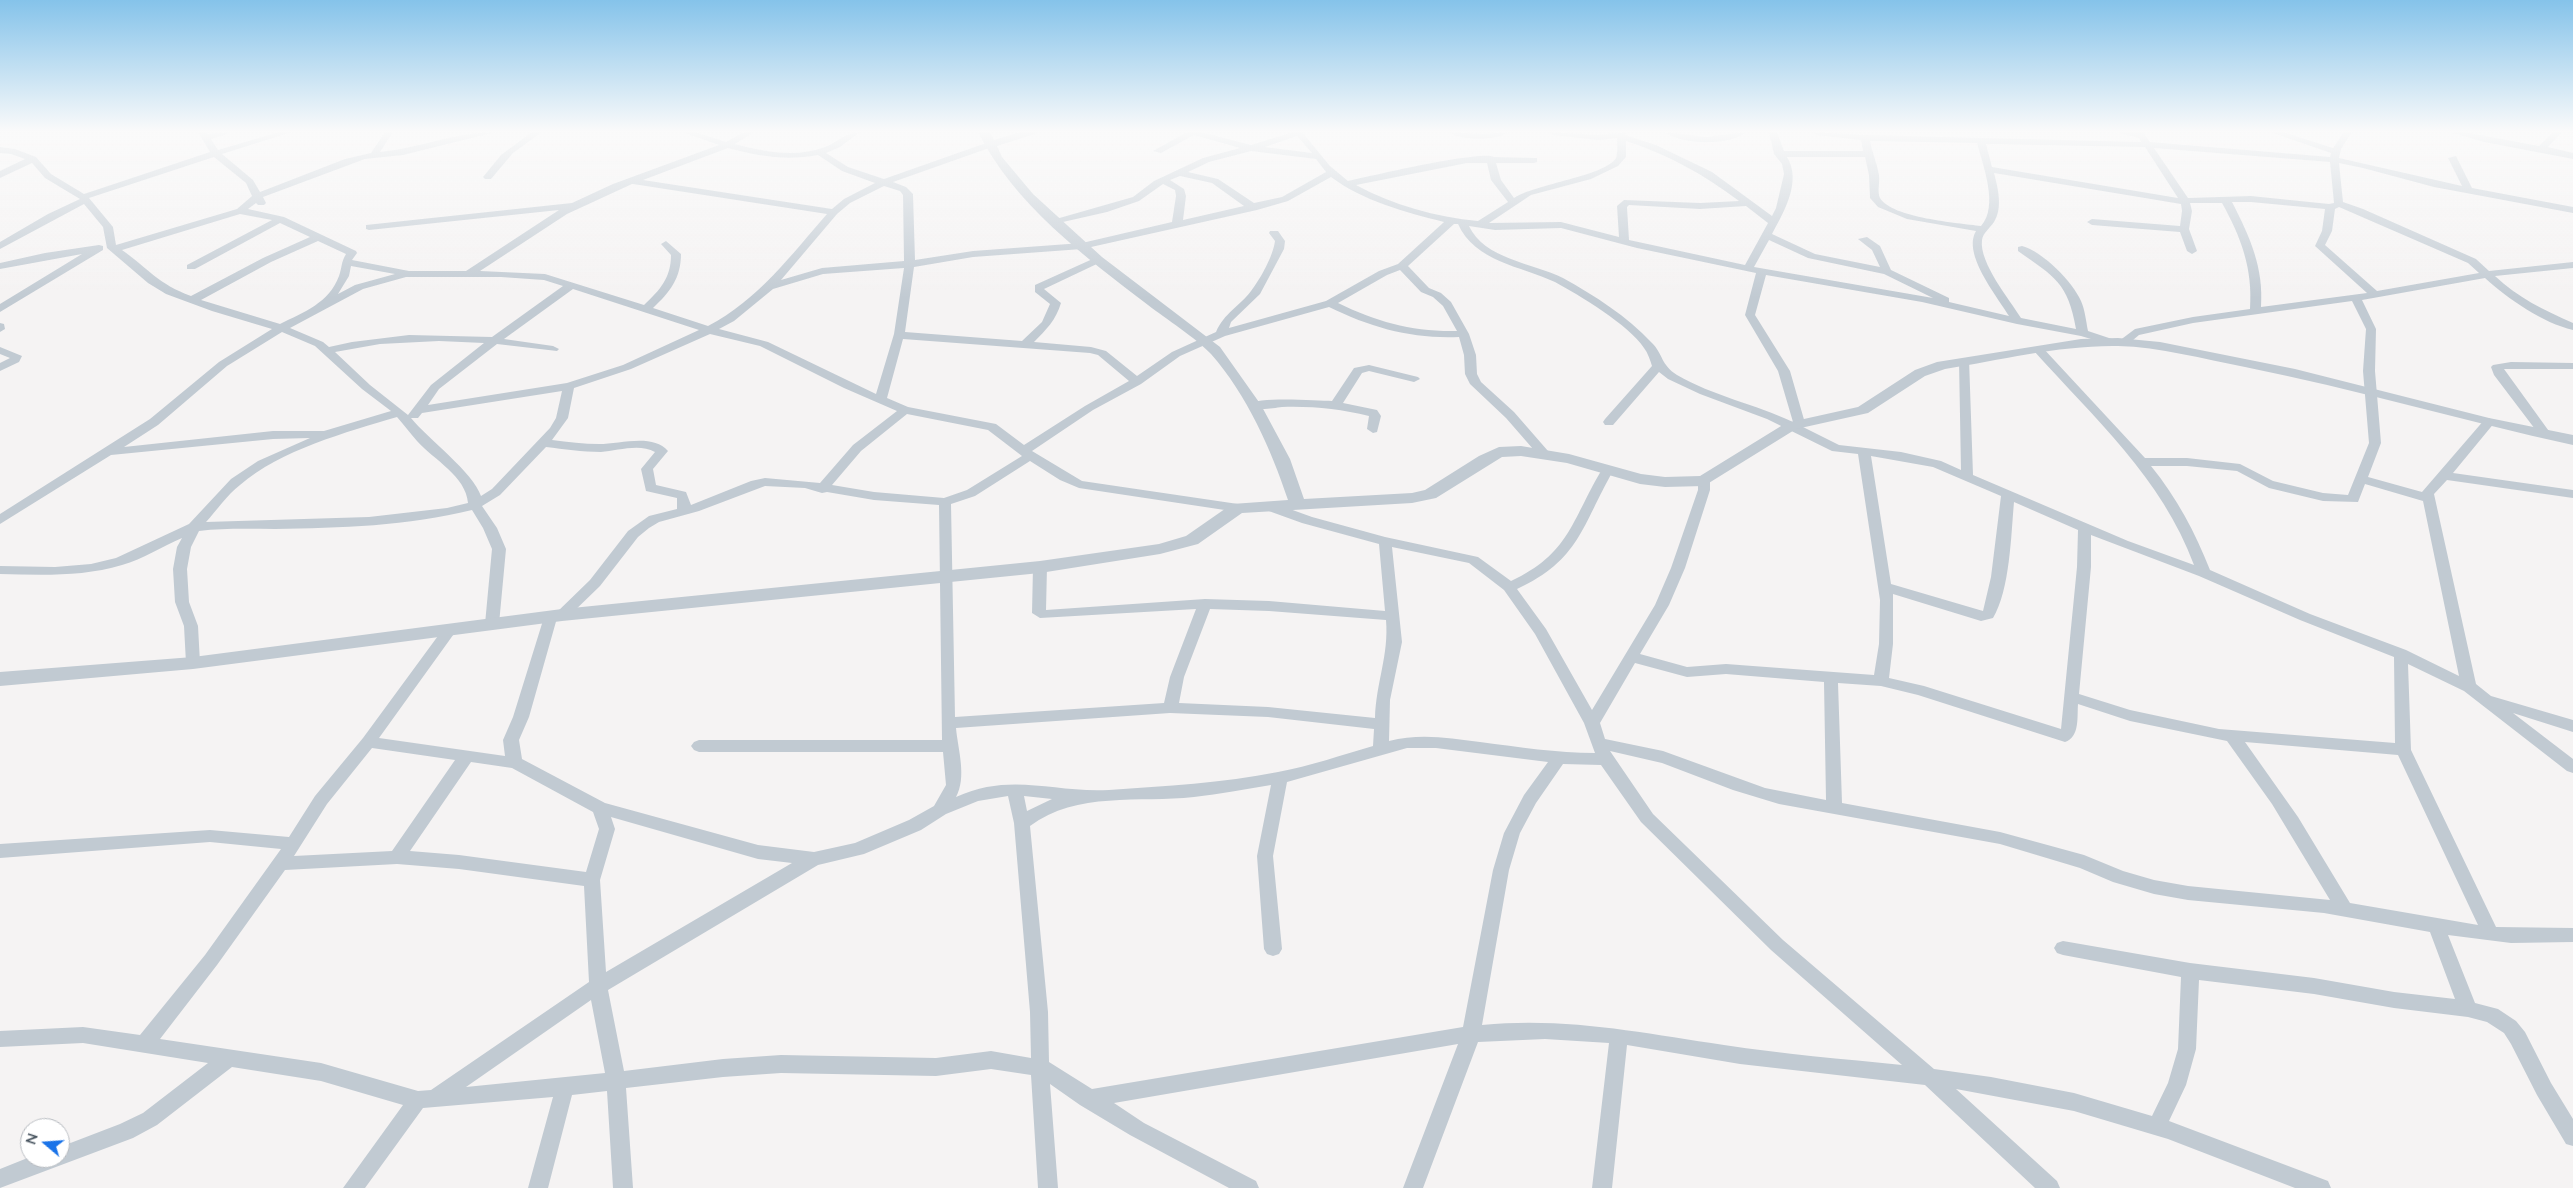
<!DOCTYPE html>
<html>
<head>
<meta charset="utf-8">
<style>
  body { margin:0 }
  #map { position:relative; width:2573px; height:1188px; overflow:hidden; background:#f5f3f3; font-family:Lato,sans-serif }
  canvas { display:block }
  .north { position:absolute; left:20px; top:1118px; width:50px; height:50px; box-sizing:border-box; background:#fff; border:1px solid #b7bbc0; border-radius:50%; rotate:288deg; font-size:14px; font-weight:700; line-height:20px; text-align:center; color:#4a5661 }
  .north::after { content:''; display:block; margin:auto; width:18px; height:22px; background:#1a73e8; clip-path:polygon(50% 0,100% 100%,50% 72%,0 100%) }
</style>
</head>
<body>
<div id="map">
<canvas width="2573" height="1188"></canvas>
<div class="north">N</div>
</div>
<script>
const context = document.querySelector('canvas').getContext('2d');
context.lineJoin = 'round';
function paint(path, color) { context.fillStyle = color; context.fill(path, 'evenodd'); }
paint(new Path2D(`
  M198,132h8l2,2 25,-2 -22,7 7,11 61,-18h13l-70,22 31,26 7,12 85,-33 26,-6 14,-21h8l-13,20c39,-4 77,-20 116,-20l-93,23 -38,4 -102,38 3,6 -2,2h-6l-2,-2 -8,6 36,8 72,34 1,2 -5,7 57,11h57l93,-61 -190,20 -3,-1v-4l206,-22 41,-19 106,-39 -37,-13h13l31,10 18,-10h10l-19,12c30,8 61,14 90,3 13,-5 21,-15 35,-15l-20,15 -14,6 22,14 36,12 102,-36h6v4l-99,35 13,5 7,7 2,66 58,-9 109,-8 90,-21 4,-26 -1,-6 -12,-6 -24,17 -32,11 -53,12 -5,-3 84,-24 21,-16 49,-23 37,-10 -46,-13 -33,18 -8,-2 34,-19h14l50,13 42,-13h9l28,34 18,15c23,-5 133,-31 146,-24l43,1v4l-3,1h-38l5,17 13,18c21,-14 91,-22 102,-40 2,-5 1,-14 1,-20l-18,2 -46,-5 -4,-3 50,3 30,-3 -4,3 31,10 56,27 60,44 4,-8 8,-34 -2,-10 -8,-10 -5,-22h8l7,19h79l-2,-11 -45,-5 -4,-3 53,3 276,7 -2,-4 -23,-6h27l7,10 180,15 1,-4 -61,-21h13l50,16 11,-16h8l-11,17 -2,9 123,28 -14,-28 8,-2 16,32 101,19v6l-139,-26 -71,-19 -24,-5 4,39 20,7 113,50 13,12 84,-9v6l-78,8c23,22 49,34 78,47v7c-30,-7 -65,-31 -88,-52l-123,22 14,29 -1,42 6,72 -13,34 54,15 63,-73 4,-1 6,4 -42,51 120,17v8l-126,-18 -13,14 42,190 15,12 82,24v12l-60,-19 60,46v14l-6,-2 -103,-80 -56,-27 3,86 85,177 77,1v14l-62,1 -63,-8 27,68 23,6 18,12 9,11 26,51 22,36v27l-7,-2 -29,-49 -26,-51 -7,-11 -17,-11 -19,-5 -74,-9 -80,-14 -115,-14 -3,69 -10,36 -17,36 159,60 3,7h-36l-127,-49 -94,-28 -118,-22 101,92 3,7h-25l-110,-103 -185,-21 -113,-19 -15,143h-20l17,-145 -64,-4 -67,3 -55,146h-20l55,-144 -344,59 30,20 112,58 3,7h-30l-99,-53 -50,-30 -30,-21 8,104h-20l-7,-113 -40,-6 -55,7 -155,-3 -58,4 -97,11 7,100h-20l-6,-97 -35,4 -24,93h-20l25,-91 -130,11 -58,80h-22l60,-83 -82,-24 -89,-14 -75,58 -24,13 -133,50v-19l30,-12 30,1v-11l60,-23 23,-11 65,-50 -125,-20 -83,4v-16l83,-4 57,8 65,-80 76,-106 -71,-7 -210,16v-14l210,-14 79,7 26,-41 48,-58 83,-113h10l2,3 -2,3 -77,107 126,18 -2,-16 10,-23 32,-103 5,-2 5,2 35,-34 38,-49 21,-15 28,-7v-11l-31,-7 -5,-22 14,-17c-16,-9 -38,-1 -54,0 -19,0 -37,-3 -55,-5l-46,48 -18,11 15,22 9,21 -7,75 -7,5 -7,-5 7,-75 -9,-21 -11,-18c-64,16 -132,18 -197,19 -26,0 -51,-1 -76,2l-8,16 -4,22 2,33 9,24 2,37 -2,4h-10l-2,-4 -2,-37 -9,-24 -2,-33 4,-22 5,-9c-19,8 -39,21 -60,27 -40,12 -81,10 -122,9v-8l55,1 36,-3 25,-6 73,-34 42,-45 27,-18 52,-23 -37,1 -162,16 -111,69v-10l150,-95 69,-57 53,-33 -60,-18 -46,-17 -18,-11 -41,-35 -4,-21 -19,-23 -84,45v-7l48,-28 32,-15 -35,-21 -13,-15 -32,15v-7l25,-12 -14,-5 -11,-1v-6l15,2 21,8 15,17 33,20 126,-42zM1297,136l15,17 -47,-6zM1626,141c43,14 77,33 113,60l-39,2 -76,-3 -7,6 2,31 -58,-15 -72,1 42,-28 60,-16 27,-13 8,-9zM1870,141l107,2c6,23 22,63 4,83 -23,-3 -89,-8 -101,-28 -3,-6 0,-16 -1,-23 -2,-12 -7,-23 -9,-34zM1986,144l159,3 33,51 -186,-31zM728,148c30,8 58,13 90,7l24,16 33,12 -31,16 -12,10 -189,-29zM2154,148l176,14 4,41 -5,1 -78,-8 -63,2zM1251,151l65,8 10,13 -44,25 -28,6 -36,-24 -30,-7 21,-10zM214,157l32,26 6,13 -15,13 -121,36 -3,-18 -24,-29zM1787,157h78l4,18 1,23 8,9 29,12 69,12c-14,23 21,65 33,85l-60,-14v-4l-58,-28 -11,-24 -13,-9 -9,2 14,11 8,17 -65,-13 -43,-20c12,-22 30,-53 15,-77zM1467,163h20l4,17 17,22 -30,19c-42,-4 -85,-16 -122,-36zM1994,173l187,31 1,7 -2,15 -88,-7 -5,3 5,3 88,7 7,19 5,3 5,-3 -8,-22 3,-18 -2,-8h32c19,34 31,66 28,106l-57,8 -58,12 -16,12v4h8l12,-10 54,-12 159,-22 14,28 -3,42 6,72 -21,52 -25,-2 -50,-12 -33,-17 -53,-6h-42l-103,-111h-8v4c60,67 128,127 160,214l-66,-24 -155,-66 -4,-116h-8l-2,2 2,109 -20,-9 -40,-9 -62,-7 -38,-19 4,-3 -15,-52 -35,-56 11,-40 156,27 95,22 64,12 30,9 4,-1v-4l-27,-9c-2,-10 -3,-21 -7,-30 -8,-19 -39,-50 -59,-55l-4,1v4c37,26 50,32 58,78l-55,-11c-11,-18 -42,-55 -39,-78 1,-7 8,-12 12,-18 9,-14 4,-34 0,-49zM1180,176l32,7 32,23 -61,14 3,-24 -2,-7 -14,-9zM1331,177c32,24 74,35 113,45l-46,42 -19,7 -53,30 -97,27 2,-6 29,-28 24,-45 1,-8 -7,-10h-8l-1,2 6,8c-2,15 -14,37 -24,50 -11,15 -27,22 -35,41l-44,20 -35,24 -31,-25 -15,-4 -57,-5c12,-12 22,-22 27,-39l-17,-14 57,-27 1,-2 -5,-3 -62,28v7l15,12 -8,18 -20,19 -117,-9 9,-65 59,-10 109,-8 175,-39 31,-9zM632,184h1l194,30c-36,41 -69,86 -119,112l-55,-18c17,-16 28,-30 28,-54l-15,-13 -5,3 10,11c0,23 -11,35 -27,50l-99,-31 -65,-3 87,-57zM884,186l16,5 3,4 1,66 -82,7 -41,12 56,-66 13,-11zM2232,202h19l74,7 -3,22 -7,15 52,47 -106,14c3,-39 -11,-70 -29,-105zM1629,205l71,4 46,-3 22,17 -23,42 -116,-25 -2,-33zM2339,207l129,56 11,10 -102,18 -52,-46 7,-14 3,-22zM240,214l32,6 -85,45v4h8l85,-46 30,14 -47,21 -72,38c-33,-12 -42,-27 -69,-46zM1454,224h4c17,38 63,42 97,58 24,13 74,43 89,66 4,5 6,12 8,18l-47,53 -2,3 2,3h8l46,-53 9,7 32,15 67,25 65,32 26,3 22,146 -1,44 -5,31 -148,-11 -39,3 -47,-13 29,-49 16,-37 25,-78v-9l-6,-4 -6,4v9l-27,78 -16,37 -63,105 -46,-81 -29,-40c63,-29 65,-64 96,-118l-6,-4 -6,4c-30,51 -32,83 -90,110l-33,-24 -93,-20 -73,-20 -36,-13h-10l-1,3 1,3 36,13 77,21 6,67 -116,-10 -64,-2 -159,11 1,-43 -2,-3h-10l-2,3 -1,46 8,5 156,-9 -26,68 -6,26 -209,14 -4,-213 24,-8 55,-35 30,19 19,8 159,24 5,-1 1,-3 -1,-3 -5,-1 -156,-23 -50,-30 61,-41 48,-26 39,-28 45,-20 104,-29c43,21 83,32 130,30l5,18 1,19 5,10 36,34 34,39h8l2,-3 -2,-3 -34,-39 -33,-30 -4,-8 -1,-19 -7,-21 -18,-32 -10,-9 -12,-5 -21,-22zM1469,226l26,4 66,-2 76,20 119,25 -11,42 33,56 15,51c-38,-18 -80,-26 -116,-47 -16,-10 -14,-21 -25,-32 -25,-27 -57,-47 -89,-65 -30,-15 -79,-19 -94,-52zM1769,240l39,18 76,16 49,24 -179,-31zM318,241l28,13c-5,8 -4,14 -7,22 -10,27 -35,36 -59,48l-79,-24 70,-38zM351,266l44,8 -40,11 -17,9 11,-18zM904,268l-10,66 -18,60 -108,-52 -49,-13 15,-8 39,-32 50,-15zM1400,270l21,22 12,5 10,9 14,25c-44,1 -80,-9 -119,-28l49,-28zM406,277h95l43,3 19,6 -71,51 -83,-2 -57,7 -23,5 -6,-5 -33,-14 73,-39zM573,289l126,41 -76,35 -56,18 -139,22 11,-16 58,-45 60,7 2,-2 -6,-3 -49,-7zM282,332l33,14 47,43 29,22 -67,20h-51l-149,16 34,-22 69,-59zM710,334l50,12 84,42 53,23 -44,34 -33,38 -55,-5 -14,3 -60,24 -5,-13 -30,-7 -3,-16 15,-18c-15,-18 -48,-7 -69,-7 -15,0 -31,-2 -47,-4l16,-22 6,-30 57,-19zM903,339l187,14 8,2 31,26 -44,25 -61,39 -28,-21 -88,-17 -21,-9zM439,341l45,2 -53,42 -23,30 -38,-30 -35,-33 45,-8zM562,391l-6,27 -6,10 -58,61 -11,7c-8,-24 -52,-56 -70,-78h7l4,-5zM907,414l81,16 34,26 -55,34 -23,8 -70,-6 -42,-7 29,-34zM397,417c7,8 13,16 20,24 17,19 49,35 51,62l-21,5 -78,9 -163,5c11,-12 21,-27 34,-37 40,-35 107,-53 157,-68zM1871,456l62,11 68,29 -10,81 -8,34 -92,-27zM2151,466h36l50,5 32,17 54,13 35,1 7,-18 58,17 36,175 -53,-26 -96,-36 -100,-44c-15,-38 -33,-72 -59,-104zM765,486l40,2 17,5 5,-1 47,8 65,5 3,235h-243l-5,2 -3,4 3,4 5,2h244l3,33 -12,21 -25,14 -54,23 -41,9 -56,-7 -153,-42 -83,-44 -3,-19 10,-23 28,-99h10l33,-32 38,-49 11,-9 10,-6 40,-11zM2014,502l64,28 -1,37 -16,162 -137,-43 -35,-8 4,-34v-50l88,27 12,-3c17,-28 18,-83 21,-116zM2091,535l108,41 101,44 94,37 1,86 -176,-14 -89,-19 -51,-16 12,-127zM1392,547l77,16 35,27 31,44 49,89 11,30c-38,0 -76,-6 -115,-11 -31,-4 -60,-9 -91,-1l1,-41 12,-58zM1210,609l59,2 117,9c3,35 -10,63 -11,98l-107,-11 -89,-4 5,-26zM1635,663l52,14 39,-3 98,8 2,118 -61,-12 -102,-37 -58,-12 -5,-16zM1838,683l43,3 37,9 147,47c15,-5 12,-25 13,-38l52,17 97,20 45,63 58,96 -142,-14 -34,-6 -31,-9 -39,-16 -84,-23 -158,-29zM1170,713l98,4 106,12 -1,17c-31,9 -63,20 -95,26 -56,11 -112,14 -169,18 -57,3 -97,-18 -153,7 11,-20 2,-47 0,-69zM2245,742l153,13 80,170 -128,-22 -52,-86zM372,748l83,12 -63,91 -98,5 33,-52zM1407,748h29l112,14 -24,33 -20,38 -11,37 -30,157 -371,62 -43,-27 -1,-50 -18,-186c47,-35 109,-23 164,-29 26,-3 51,-8 77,-12l-14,71 7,93 3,5 6,2 6,-2 3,-5 -9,-93 14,-74zM1610,751l52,12 71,27 46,14 221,40 80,24 33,14 41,12 34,6 136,13 106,19 25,67 -61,-7 -80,-14 -124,-15 -127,-22 -6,2 -3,5 3,5 6,2 118,22 -3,72 -10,34 -16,33 -78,-23 -83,-16 -57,-8 -151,-129 -130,-126zM471,762l41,6 81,44 6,17 -13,43 -127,-17 -49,-4zM1563,764l38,1 40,57 130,128 131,115c-59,-6 -119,-11 -178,-20 -84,-12 -156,-28 -242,-20l27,-155 11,-37 16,-30zM1008,796l6,27 16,189 1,46 -40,-7 -55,7 -155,-3 -58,4 -99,12 -16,-81 210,-125 46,-11 57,-24 25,-16 32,-13zM1024,796l28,3 -25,12zM611,817l147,42 34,4 -186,109 -6,-92 15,-51zM397,864l62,5 125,17 5,96 -158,108 -13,1 -97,-28 -161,-24 57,-74 68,-95zM591,1000l14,73 -139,14z
  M532,132h10l-29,21 -22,26h-6l-2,-2 18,-22z
  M1449,132l33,2 26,-2c-11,9 -48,9 -59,0z
  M1665,132l41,5 40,-5c-15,14 -66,13 -81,0z
  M2450,132h14l75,14 14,-14h9l-14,15 25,6v6l-89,-17z
  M99,245l4,1v4l-103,62v-8l82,-50 -82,15v-6l45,-10z
  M0,323l4,1 1,5 -5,3z
  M0,347l22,9 -3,6 -19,9v-8l10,-5 -10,-4z
  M2511,362l62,1v6h-69l47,65 -2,3h-8l-47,-62 -3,-8 2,-2z
  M1369,365l49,12 2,2 -6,3 -45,-11 -7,2 -19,30 34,7 4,6 -4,16 -4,1 -6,-4 2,-13c-29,-7 -57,-10 -87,-9 -9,1 -27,5 -34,-2 9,-9 69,-4 84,-4l22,-33z`), '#c1cad2');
paint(new Path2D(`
  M978,132h12l4,8 26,-8h17l-2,2 -38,12 5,11 31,37 69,63 118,90 41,58 29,54 14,40 108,-6 13,-3 54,-34 20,-9 22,-1 48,8 72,20 24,3 35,-1 86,-53 72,-16 57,-37 22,-8 144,-23 37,-1 42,4 135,27 194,49 84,17v10c-110,-24 -218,-56 -328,-78 -42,-8 -85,-20 -127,-21 -58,-1 -117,14 -173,23l-20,7 -57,37 -72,16 -92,57 -39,1 -25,-3 -73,-21 -46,-7 -19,1 -66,41 -24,5 -170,10 -44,31 -38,10 -120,19 -478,48 -369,48 -193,17v-14l193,-15 369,-48 478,-48 119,-17 27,-8 46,-32 56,-4c-17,-51 -41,-105 -77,-146 -15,-16 -45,-35 -63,-49 -64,-49 -134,-101 -170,-173z`), '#c1cad2');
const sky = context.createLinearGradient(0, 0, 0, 298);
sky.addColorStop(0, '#85c3ea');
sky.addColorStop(0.44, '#fafafa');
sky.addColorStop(1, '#fafafa00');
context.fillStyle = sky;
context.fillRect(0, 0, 2573, 298);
</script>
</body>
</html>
